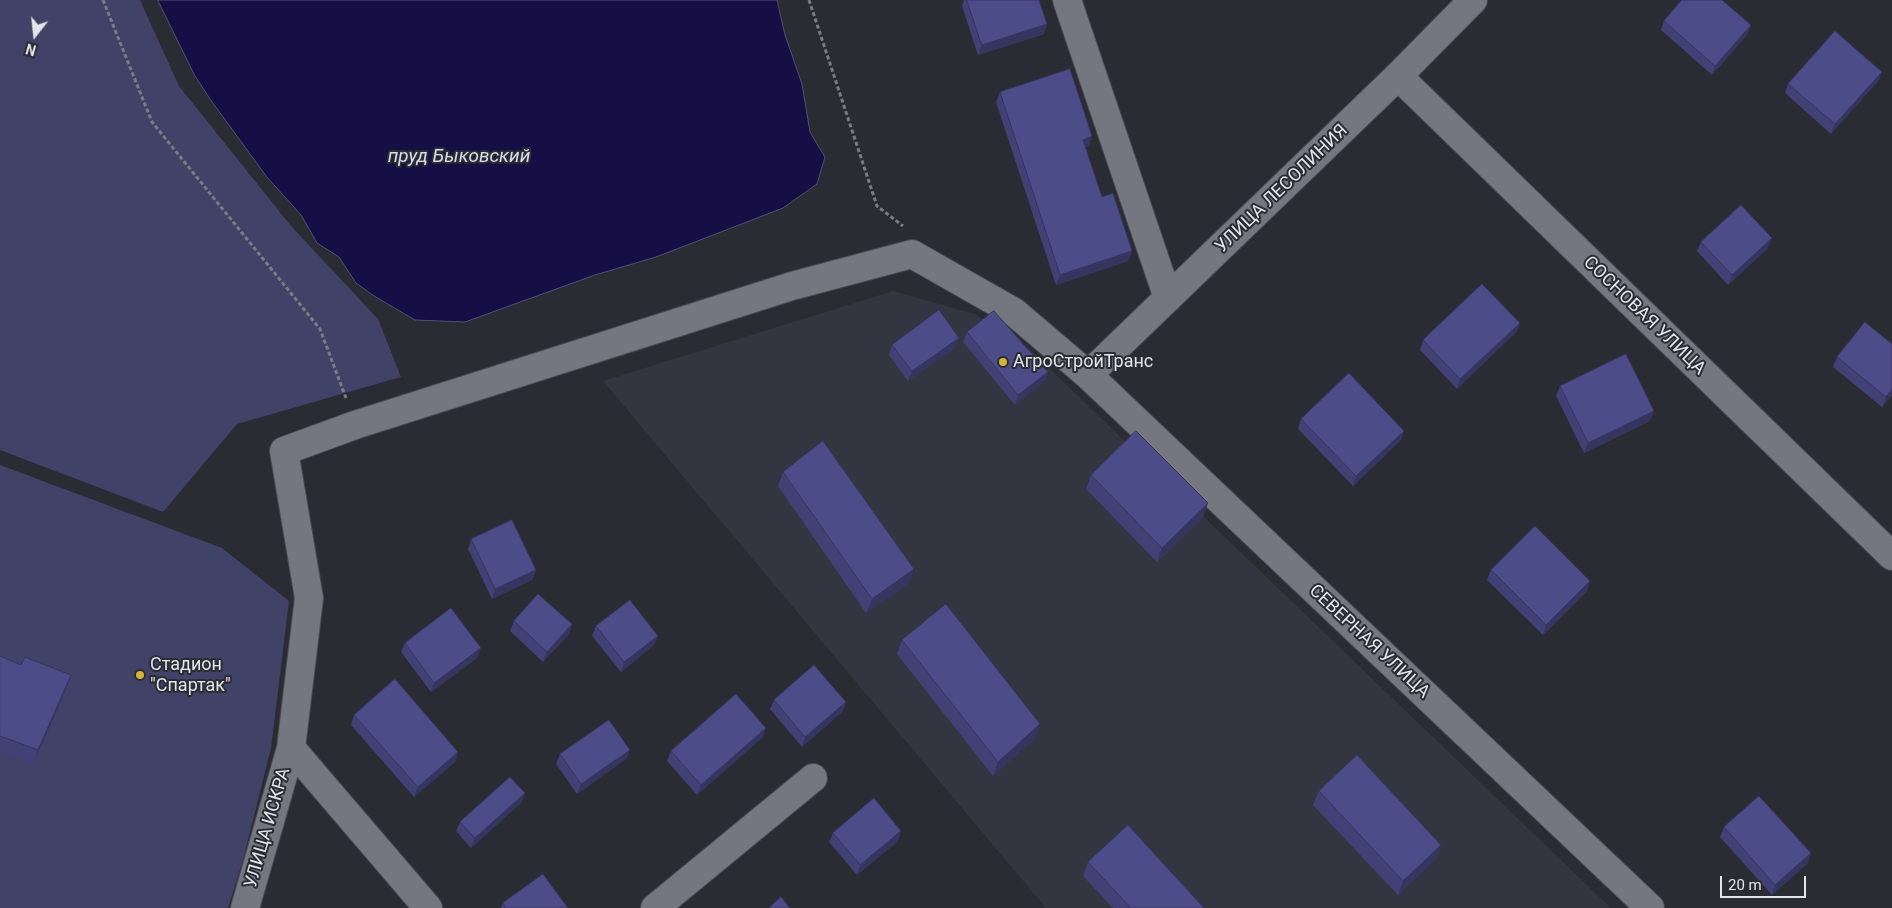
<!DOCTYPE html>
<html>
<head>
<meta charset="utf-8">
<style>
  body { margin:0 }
  #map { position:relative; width:1892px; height:908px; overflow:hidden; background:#2a2b33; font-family:Roboto,sans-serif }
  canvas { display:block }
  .north { position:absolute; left:10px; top:10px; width:50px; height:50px; -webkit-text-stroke:4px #2a2b33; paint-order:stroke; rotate:196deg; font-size:14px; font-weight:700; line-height:20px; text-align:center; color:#e4e5ea }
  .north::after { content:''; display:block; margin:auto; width:18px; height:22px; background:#e4e5ea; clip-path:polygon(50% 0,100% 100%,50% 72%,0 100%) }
  .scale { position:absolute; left:1720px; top:876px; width:86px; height:22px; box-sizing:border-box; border:2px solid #e4e5ea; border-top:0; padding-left:6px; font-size:15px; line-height:18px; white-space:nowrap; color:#e4e5ea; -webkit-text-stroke:4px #2a2b33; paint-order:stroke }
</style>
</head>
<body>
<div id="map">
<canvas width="1892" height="908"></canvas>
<div class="north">N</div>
<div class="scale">20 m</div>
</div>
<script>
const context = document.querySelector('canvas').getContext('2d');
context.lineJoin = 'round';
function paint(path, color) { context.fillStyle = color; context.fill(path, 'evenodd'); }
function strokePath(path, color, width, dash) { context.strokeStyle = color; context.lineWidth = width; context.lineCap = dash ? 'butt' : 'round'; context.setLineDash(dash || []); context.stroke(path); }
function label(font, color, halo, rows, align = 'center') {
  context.font = font + ' Roboto,sans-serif'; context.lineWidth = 4; context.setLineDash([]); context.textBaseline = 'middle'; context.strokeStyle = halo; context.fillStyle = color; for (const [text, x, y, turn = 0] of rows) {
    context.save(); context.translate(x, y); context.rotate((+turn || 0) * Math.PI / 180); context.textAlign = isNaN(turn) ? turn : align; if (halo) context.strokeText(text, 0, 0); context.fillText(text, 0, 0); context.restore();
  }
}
paint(new Path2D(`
  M893,291l82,23 53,34 583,560h-565l-443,-527z`), '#333541');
paint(new Path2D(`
  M0,0h140l39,86 112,140 87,93 23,58 -164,47 -74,88 -163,-62z
  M0,465l222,83 67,53 -18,147 -28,112 -15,48h-228z`), '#404268');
const water = new Path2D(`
  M158,0h619l8,35 17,49 8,48 15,25 -8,27 -34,24 -127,49 -61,18 -130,47 -50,-2 -41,-24 -18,-13 -17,-26 -22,-14 -16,-28 -35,-39 -56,-77 -15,-23z`);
paint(water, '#160e45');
strokePath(water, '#544e76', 1);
const minor = new Path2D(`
  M1067,0l101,298
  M1398,76l494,480
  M1088,375l310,-299 75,-76
  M291,748l137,160
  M245,908l46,-160 18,-150 -25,-147 71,-26 437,-139 120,-32 102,58 74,63 562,533
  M655,908l158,-130`);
strokePath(minor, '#494a50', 30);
strokePath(new Path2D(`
  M103,0l49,122 168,207 26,69
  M809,0l68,206 26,20`), '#7b7c83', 3, [4, 2.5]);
strokePath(minor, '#757680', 28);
paint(new Path2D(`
  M964,0h75l5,34 -66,21 -16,-49z
  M1664,21l87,4 -4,10 -35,40 -51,-45z
  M1882,72l-4,9 -47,53 -46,-41 3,-9z
  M1000,92l89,54 -4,1 17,50 30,54 -4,10 -72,24 -60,-183z
  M1701,242l67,6 -40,37 -31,-34z
  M1520,323l-4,9 -59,57 -37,-39 3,-10z
  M967,332l81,40 -3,9 -30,24 -52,-63z
  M1892,344v51l-10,12 -49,-40 4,-10z
  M892,345l63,3 -47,33 -19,-26z
  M1560,386l90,35 -66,32 -28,-57z
  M1301,419l103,12 -4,10 -47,45 -55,-57z
  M783,472l131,97 -5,14 -43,30 -88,-127z
  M1091,475l112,42 -46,45 -71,-73z
  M471,539l65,31 -4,10 -40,19 -24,-50z
  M1491,570l96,21 -44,44 -56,-55z
  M514,621l58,3 -3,10 -26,28 -33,-31z
  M596,626l62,10 -4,9 -33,27 -29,-36z
  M902,640l133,98 -42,38 -96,-122z
  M405,643l72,15 -46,34 -30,-40z
  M0,656l66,33 -33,75 -33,-12z
  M774,700l72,2 -4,10 -40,35 -32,-38z
  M354,715l104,37 -3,10 -41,35 -63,-72z
  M766,728l-4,10 -65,57 -30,-34 4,-10z
  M630,750l-4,9 -49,35 -21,-30 4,-10z
  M1319,791l122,54 -5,14 -38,36 -85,-90z
  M525,793l-4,10 -50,45 -15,-17 4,-9z
  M1724,827l87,26 -3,10 -36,32 -52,-58z
  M833,833l65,8 -41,34 -28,-33z
  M1088,862l116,46h-91l-30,-32z
  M503,903l65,5h-67z`), '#414176');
paint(new Path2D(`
  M1047,24l-3,10 -66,21 4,-10z
  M1751,25l-4,10 -35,40 3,-9z
  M1882,72l-4,9 -47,53 4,-10z
  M1092,136l-3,10 -10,3 4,-9z
  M1772,238l-4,10 -40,37 4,-10z
  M1132,251l-4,10 -72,24 4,-10z
  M1520,323l-4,9 -59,57 3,-10z
  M959,338l-4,10 -47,33 4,-10z
  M1048,372l-3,9 -30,24 3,-10z
  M1892,389v6l-10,12 4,-10z
  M1654,411l-4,10 -66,32 4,-10z
  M1404,431l-4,10 -47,45 3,-10z
  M1208,503l-5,14 -46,45 5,-14z
  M914,569l-5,14 -43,30 6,-14z
  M536,570l-4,10 -40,19 3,-10z
  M1590,581l-3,10 -44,44 3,-10z
  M572,624l-3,10 -26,28 4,-10z
  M658,636l-4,9 -33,27 3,-10z
  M481,648l-4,10 -46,34 3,-9z
  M71,675l-5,14 -33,75 5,-14z
  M846,702l-4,10 -40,35 3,-10z
  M1040,724l-5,14 -42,38 5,-14z
  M766,728l-4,10 -65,57 4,-10z
  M630,750l-4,9 -49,35 4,-10z
  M458,752l-3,10 -41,35 4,-10z
  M525,793l-4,10 -50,45 4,-10z
  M901,831l-3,10 -41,34 3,-10z
  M1441,845l-5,14 -38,36 5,-14z
  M1811,853l-3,10 -36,32 3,-10z`), '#353560');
const building = new Path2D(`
  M967,0h72l8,24 -65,21z
  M1682,0h40l29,25 -36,41 -51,-45z
  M1835,31l47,41 -47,52 -47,-40z
  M1070,69l22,67 -9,4 19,57 11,-4 19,58 -72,24 -60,-183z
  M1741,205l31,33 -40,37 -31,-33z
  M1482,284l38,39 -60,56 -37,-39z
  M939,310l20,28 -47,33 -20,-26z
  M994,311l54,61 -30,23 -51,-63z
  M1865,322l27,22v45l-6,8 -49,-40z
  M1626,354l28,57 -66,32 -28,-57z
  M1349,373l55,58 -48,45 -55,-57z
  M1136,431l72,72 -46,45 -71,-73z
  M823,441l91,128 -42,30 -89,-127z
  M512,520l24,50 -41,19 -24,-50z
  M1535,526l55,55 -44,44 -55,-55z
  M538,594l34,30 -25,28 -33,-31z
  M630,600l28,36 -34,26 -28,-36z
  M946,604l94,120 -42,38 -96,-122z
  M451,608l30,40 -47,35 -29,-40z
  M0,656l21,9 4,-8 46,18 -33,75 -38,-14z
  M814,665l32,37 -41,35 -31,-37z
  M395,679l63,73 -40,35 -64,-72z
  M736,694l30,34 -65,57 -30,-34z
  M609,720l21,30 -49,34 -21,-30z
  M1357,755l84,90 -38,36 -84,-90z
  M510,777l15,16 -50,45 -15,-16z
  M1759,796l52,57 -36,32 -51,-58z
  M874,798l27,33 -41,34 -27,-32z
  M1128,825l76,83h-73l-43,-46z
  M543,874l25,34h-62l-3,-5z
  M781,897l9,11h-21z`);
paint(building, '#4c4c89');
strokePath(building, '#353560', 1);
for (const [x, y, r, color] of [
  [1003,362,5,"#d2b635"],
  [140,675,5,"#d2b635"]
]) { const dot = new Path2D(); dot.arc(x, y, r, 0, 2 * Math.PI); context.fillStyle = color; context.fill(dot); strokePath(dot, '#2a2b33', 2); }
label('18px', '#e4e5ea', '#2a2b33', [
  ["УЛИЦА ЛЕСОЛИНИЯ",1282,189,-44],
  ["СОСНОВАЯ УЛИЦА",1644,316,44],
  ["СЕВЕРНАЯ УЛИЦА",1369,642,43],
  ["УЛИЦА ИСКРА",268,828,-74]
]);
label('18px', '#e4e5ea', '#2a2b33', [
  ["АгроСтройТранс",1013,362],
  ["Стадион",150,665],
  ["\"Спартак\"",150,686]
], 'left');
label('italic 19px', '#dadcee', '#2a2b33', [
  ["пруд Быковский",459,157]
]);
</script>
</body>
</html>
